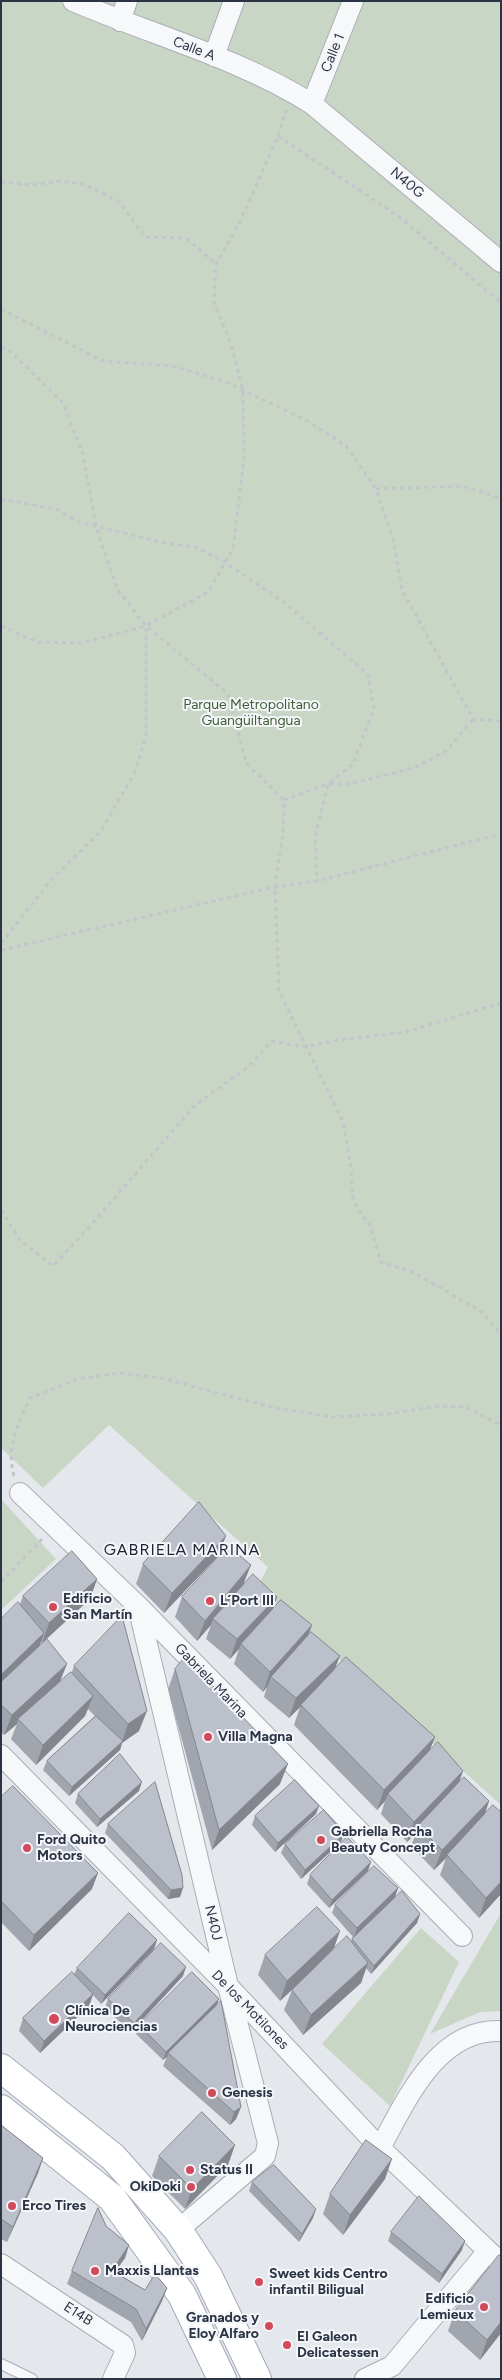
<!DOCTYPE html>
<html>
<head>
<meta charset="utf-8">
<style>
  body { margin:0 }
  #map { position:relative; width:502px; height:2380px; overflow:hidden; background:#e4e7ec; font-family:Figtree,sans-serif }
  canvas { display:block }
  .frame { position:absolute; inset:0; border:2px solid #2b3445; pointer-events:none }
</style>
</head>
<body>
<div id="map">
<canvas width="502" height="2380"></canvas>
<div class="frame"></div>
</div>
<script>
const context = document.querySelector('canvas').getContext('2d');
context.lineJoin = 'round';
function paint(path, color) { context.fillStyle = color; context.fill(path, 'evenodd'); }
function strokePath(path, color, width, dash) { context.strokeStyle = color; context.lineWidth = width; context.lineCap = dash ? 'butt' : 'round'; context.setLineDash(dash || []); context.stroke(path); }
function label(font, color, halo, rows, align = 'center') {
  context.font = font + ' Figtree,sans-serif'; context.lineWidth = 4; context.setLineDash([]); context.textBaseline = 'middle'; context.strokeStyle = halo; context.fillStyle = color; for (const [text, x, y, turn = 0] of rows) {
    context.save(); context.translate(x, y); context.rotate((+turn || 0) * Math.PI / 180); context.textAlign = isNaN(turn) ? turn : align; if (halo) context.strokeText(text, 0, 0); context.fillText(text, 0, 0); context.restore();
  }
}
paint(new Path2D(`
  M1,1h500v1804l-243,-219 10,-19 -159,-142 -66,63 -42,-40z
  M1,1499l55,60 -55,51z
  M501,1913v98l-21,1 -50,22z
  M421,1928l38,34 -69,144 -68,-62z`), '#c9d6c5');
const lane = new Path2D(`
  M1,2364l31,15`);
const street = new Path2D(`
  M73,1c79,34 166,57 239,103l189,158
  M120,21l7,-20
  M214,56l20,-55
  M312,104l41,-103
  M20,1493l118,113 324,330
  M138,1606l90,380 40,157 -3,13 -87,74
  M1,1755l227,231 152,162 121,115
  M380,2148c26,-47 57,-120 121,-117
  M1,2264l122,81 2,8 -12,26
  M365,2379l27,-13 96,-115`);
const primary = new Path2D(`
  M1,2068l112,89 65,73 30,46 49,103
  M1,2109l111,89 70,97 40,84`);
strokePath(lane, '#a9aeb7', 12);
strokePath(street, '#a9aeb7', 22);
strokePath(primary, '#a3abb8', 30);
strokePath(new Path2D(`
  M278,136l8,-26
  M1,182l31,3 27,-4 25,3 35,18 26,35 41,1 30,26
  M1,309l102,52 70,5 53,16 82,39 38,25 30,43 17,50 9,51 71,129 28,2
  M1,347l9,4 53,52 20,51 13,72 21,63 29,37 82,68 18,69 38,37 -1,33 -8,54 4,104 64,131 8,45 2,34 17,25 11,36 32,10 69,40 19,22
  M376,489l86,-3 39,12
  M1,499l55,10 23,13 86,21 30,4 30,15 61,42 82,70 6,34 -21,56 -25,20 -13,53 2,44
  M1,626l36,16 44,1 65,-17
  M284,800l44,-16h21l65,-16 32,-17 27,-32
  M1,943l51,-64 48,-47 34,-58 12,-37v-111l62,-34 25,-43 11,-90 -1,-68 -12,-47 -17,-42 2,-38 23,-40 39,-88 123,82 100,85
  M1,950l274,-63 42,-6 184,-47
  M1,1210l19,30 33,26 39,-42 103,-119 53,-38 24,-26 33,6 33,-7 68,-8 95,-29
  M14,1476c-8,-29 4,-52 16,-78l48,-19 41,-6 42,5 115,30 56,9 55,-3 52,-8 26,1 36,18
  M1,1582l41,-43`), '#c2c5cb', 3, [4, 4]);
strokePath(lane, '#f7f8fa', 10);
strokePath(street, '#f7f8fa', 20);
strokePath(primary, '#fff', 28);
paint(new Path2D(`
  M218,1556l-54,57 -28,-29 7,-20z
  M97,1579l-7,20 -48,44 -1,-1 -2,4 21,36 12,-10 2,-6 65,65 -17,12 -2,7 -51,46 -26,-26 4,-9 48,-45 -7,-7 -3,7 -49,49 -25,-26 6,-15 -13,11 -3,-3v-113l19,-15 3,-8z
  M244,1583l33,14 -5,13 37,24 26,34 100,69 -6,15 34,19 -4,11 30,19 -4,13 16,-2v82l-22,24 -39,-43 6,-17 -12,12 -23,-24 5,-13 -9,9 -26,-28 4,-13 -8,9 -83,-85 6,-18 -11,11 -25,-21 3,-10 -4,5 -29,-28 5,-15 -9,10 -24,-20 5,-14 -14,16 -22,-24 7,-20z
  M175,1669l105,115 -68,66 -44,-161z
  M139,1791l-42,36 -22,-24 3,-9z
  M1,1797l91,92 -63,62 -28,-29z
  M316,1814l-41,38 -23,-27 3,-9z
  M108,1824l72,73 -12,2 -63,-66z
  M341,1842l-40,37 -20,-26 4,-9z
  M368,1871l-39,37 -22,-24 3,-9z
  M398,1888l-3,9 25,17 -3,9 -46,51 -5,-6 -5,15 -58,52 -19,-25 8,-20 -12,11 -22,-26 7,-20 68,-5 18,-9 2,-4 -21,-24 3,-8z
  M157,1940l-3,9 -53,55 -8,-9 -4,11 -49,47 -21,-22 4,-13 51,-44 3,-6z
  M183,1976l-52,56 -26,-24 3,-9z
  M217,2005l24,102 -5,12 -6,6 -67,-59 4,-9 -4,3 -27,-26 3,-9z
  M1,2125l42,33 -5,15 -31,69 -6,-3z
  M159,2156l69,9 -43,44 -33,-33z
  M385,2179l-42,56 -20,-21 7,-20z
  M252,2182l61,36 -14,24 -50,-51z
  M106,2226l23,19 -4,13 -10,14 30,18 22,-2 -5,13 -20,40 -11,-19 -64,-38 5,-13z
  M391,2232l71,18 -23,33 -51,-42z
  M501,2257v76l-21,27 -32,-29 7,-20z`), '#a1a5ae');
paint(new Path2D(`
  M226,1536l-8,20 -54,57 8,-20z
  M251,1565l-8,20 -30,34 -2,6 -14,16 8,-20z
  M97,1579l-7,20 -48,44 7,-20z
  M277,1597l-7,20 -29,27 -2,5 -9,10 7,-20z
  M312,1625l-7,20 -34,32 -4,10 -4,5 7,-20z
  M44,1633l-7,20 -36,35v-13z
  M340,1656l-8,20 -31,29 -1,2 -11,11 7,-20z
  M67,1664l-8,20 -41,35 -1,5 -13,11 8,-20z
  M93,1696l-8,20 -49,49 7,-20z
  M147,1711l-8,20 -17,12 -2,7 -51,46 3,-9 50,-45 6,-18z
  M435,1737l-8,20 -39,37 -3,7 -8,9 7,-20z
  M288,1764l-8,20 -68,66 7,-20z
  M463,1771l-7,20 -38,35 -2,7 -9,9 7,-20z
  M142,1782l-3,9 -42,36 3,-8z
  M489,1801l-7,21 -35,33 -1,3 -12,12 8,-20z
  M319,1806l-3,8 -41,38 3,-9z
  M344,1834l-3,8 -40,37 4,-9z
  M371,1862l-3,9 -39,37 3,-8z
  M98,1873l-6,16 -63,62 5,-16z
  M501,1882v12l-22,24 7,-20z
  M183,1888l-3,9 -12,2 3,-9z
  M398,1888l-3,9 -41,40 3,-9z
  M420,1914l-3,9 -46,51 3,-8z
  M340,1931l-7,20 -53,50 7,-20z
  M157,1940l-3,9 -53,55 4,-9z
  M368,1963l-7,20 -58,52 8,-20z
  M186,1967l-3,9 -52,56 3,-9z
  M93,1994l-4,12 -49,47 4,-12z
  M219,1999l-3,8 -48,46 -1,4 -4,3 3,-8z
  M241,2107l-5,12 -6,6 4,-13z
  M235,2145l-7,20 -43,44 7,-20z
  M43,2158l-5,15 -31,69 6,-15z
  M392,2159l-7,20 -42,56 7,-20z
  M316,2209l-3,9 -14,24 3,-8z
  M465,2241l-3,9 -23,33 3,-9z
  M129,2245l-4,13 -18,25 5,-12z
  M167,2288l-5,13 -20,40 4,-12z
  M501,2322v11l-21,27 7,-20z`), '#83868d');
const building = new Path2D(`
  M199,1502l27,34 -54,57 -29,-29z
  M228,1546l23,19 -46,56 -23,-24z
  M72,1551l25,28 -48,44 -26,-27z
  M253,1574l24,23 -40,42 -24,-20z
  M281,1600l31,25 -42,47 -29,-28z
  M18,1602l26,31 -43,42v-56z
  M122,1616l25,95 -19,13 -54,-58z
  M311,1632l29,24 -44,42 -25,-21z
  M47,1639l20,25 -55,51 -11,-10v-23z
  M185,1657l103,107 -69,66 -44,-161z
  M346,1657l89,80 -51,53 -83,-85z
  M71,1672l22,24 -50,49 -25,-26z
  M96,1716l27,25 -51,46 -25,-26z
  M438,1742l25,29 -49,51 -26,-28z
  M120,1754l22,28 -42,37 -22,-25z
  M464,1777l25,24 -47,49 -24,-24z
  M295,1780l24,26 -41,37 -23,-27z
  M155,1782l27,93 1,13 -12,2 -63,-66z
  M13,1786l85,87 -64,62 -33,-34v-104z
  M493,1805l8,7v70l-15,16 -39,-43z
  M324,1810l20,24 -39,36 -20,-26z
  M347,1837l24,25 -39,38 -22,-25z
  M374,1866l24,22 -41,40 -22,-23z
  M402,1891l18,23 -46,52 -22,-27z
  M317,1907l23,24 -53,50 -22,-26z
  M129,1913l28,27 -52,55 -28,-27z
  M347,1936l21,27 -57,52 -19,-25z
  M161,1943l25,24 -52,56 -26,-24z
  M72,1972l21,22 -49,47 -21,-23z
  M192,1972l27,27 -53,53 -27,-27z
  M221,2001l20,106 -7,5 -66,-59z
  M202,2112l33,33 -43,44 -33,-33z
  M1,2125l42,33 -30,69 -12,-8z
  M366,2140l26,19 -42,56 -20,-21z
  M274,2165l42,44 -14,25 -50,-52z
  M419,2196l46,45 -23,33 -51,-42z
  M98,2208l8,18 23,19 -17,26 33,19 10,-16 12,14 -21,41 -10,-20 -64,-38z
  M499,2255l2,2v65l-14,18 -32,-29z`);
paint(building, '#bbc0ca');
strokePath(building, '#83868d', 1);
for (const [x, y, r, color] of [
  [210,1601,5,"#d1495b"],
  [53,1607,5,"#d1495b"],
  [208,1737,5,"#d1495b"],
  [321,1840,5,"#d1495b"],
  [27,1848,5,"#d1495b"],
  [54,2019,6,"#d1495b"],
  [212,2093,5,"#d1495b"],
  [190,2170,5,"#d1495b"],
  [191,2187,5,"#d1495b"],
  [12,2206,5,"#d1495b"],
  [95,2271,5,"#d1495b"],
  [259,2282,5,"#d1495b"],
  [484,2307,5,"#d1495b"],
  [269,2326,5,"#d1495b"],
  [287,2345,5,"#d1495b"]
]) { const dot = new Path2D(); dot.arc(x, y, r, 0, 2 * Math.PI); context.fillStyle = color; context.fill(dot); strokePath(dot, '#f4f6f9', 2); }
label('14px', '#2b3445', '#f4f6f9', [
  ["Calle A",194,49,21],
  ["Calle 1",333,53,-68],
  ["N40G",407,183,40],
  ["Gabriela Marina",211,1681,46],
  ["N40J",213,1923,77],
  ["De los Motilones",250,2010,46],
  ["E14B",78,2314,33]
]);
label('14px', '#3f6138', '#f4f6f9', [
  ["Parque Metropolitano",251,705],
  ["Guangüiltangua",251,721]
]);
label('bold 14px', '#2b3445', '#f4f6f9', [
  ["Edificio",63,1599],
  ["San Martín",63,1615],
  ["L´Port III",220,1601],
  ["Villa Magna",218,1737],
  ["Gabriella Rocha",331,1832],
  ["Beauty Concept",331,1848],
  ["Ford Quito",37,1840],
  ["Motors",37,1856],
  ["Clínica De",65,2011],
  ["Neurociencias",65,2027],
  ["Genesis",222,2093],
  ["Status II",200,2170],
  ["OkiDoki",181,2187,"right"],
  ["Erco Tires",22,2206],
  ["Maxxis Llantas",105,2271],
  ["Sweet kids Centro",269,2274],
  ["infantil Biligual",269,2290],
  ["Edificio",474,2299,"right"],
  ["Lemieux",474,2315,"right"],
  ["Granados y",259,2318,"right"],
  ["Eloy Alfaro",259,2334,"right"],
  ["El Galeon",297,2337],
  ["Delicatessen",297,2353]
], 'left');
context.letterSpacing = '1px';
label('16px', '#1d2536', '#f4f6f9', [
  ["GABRIELA MARINA",182,1550]
]);
context.letterSpacing = '0px';
</script>
</body>
</html>
